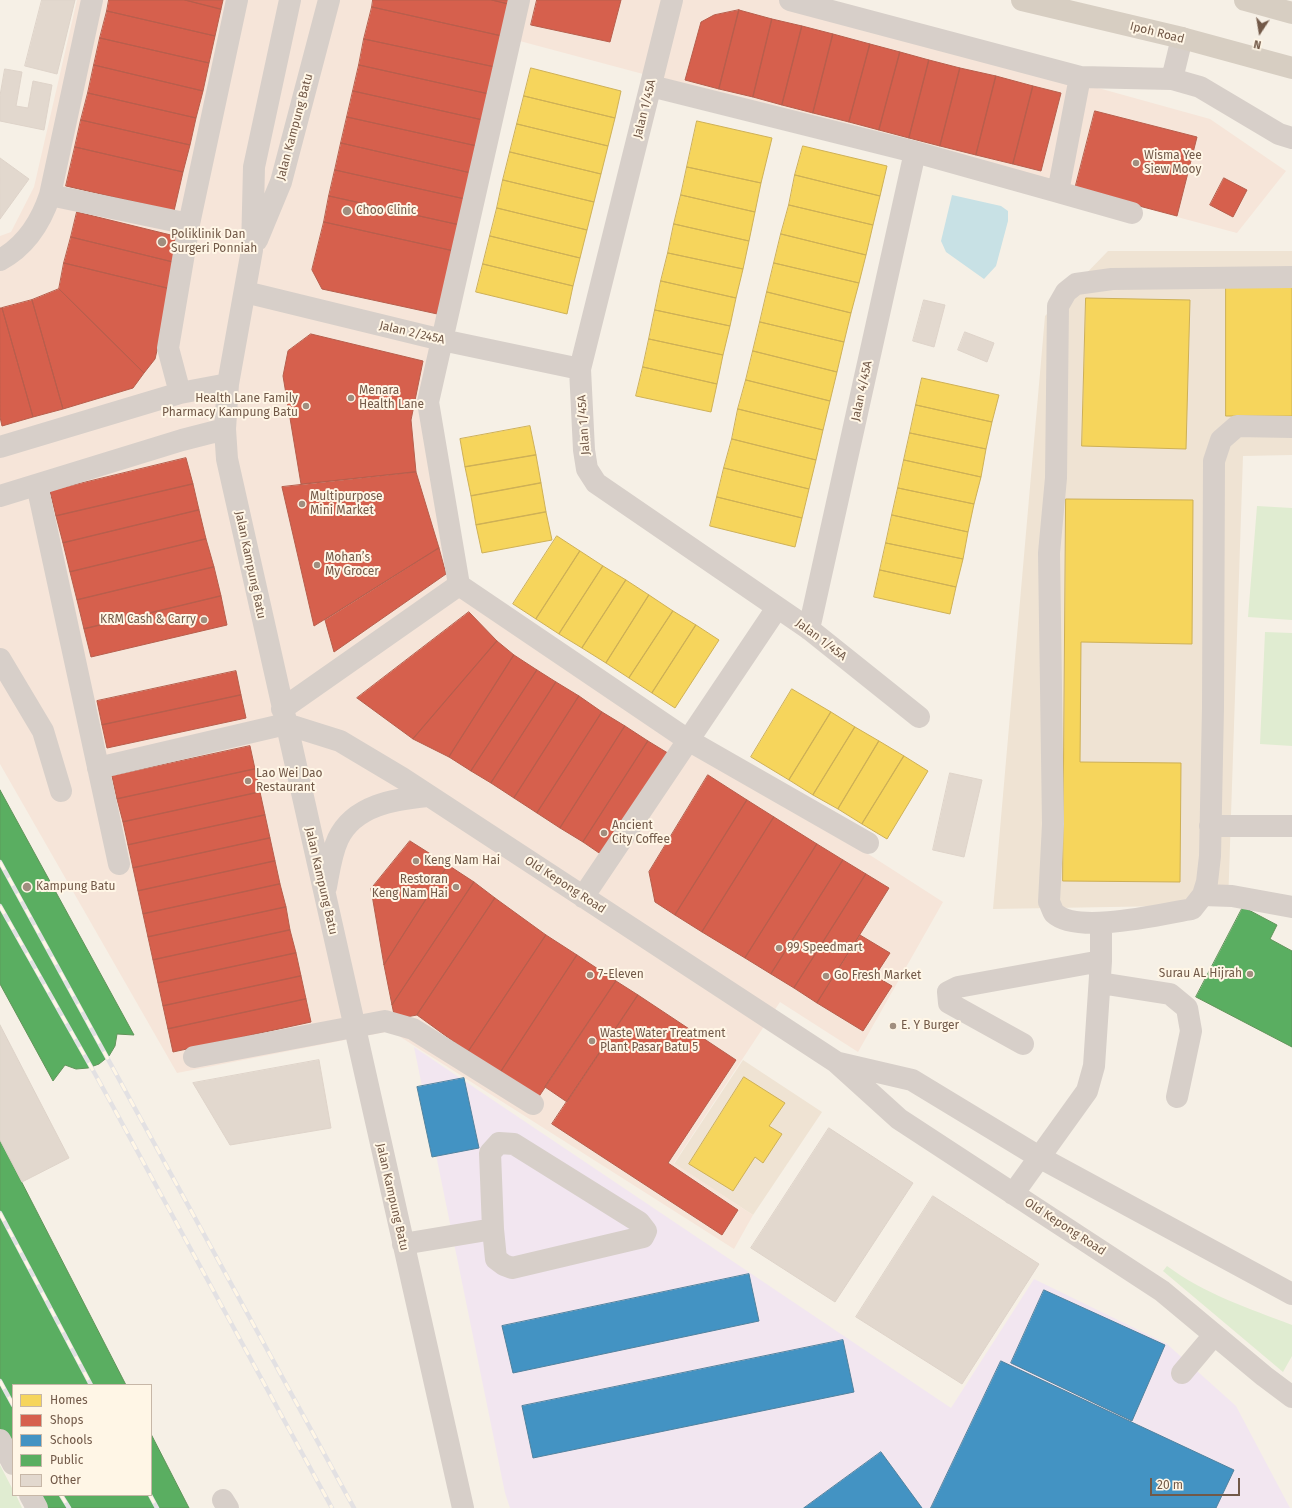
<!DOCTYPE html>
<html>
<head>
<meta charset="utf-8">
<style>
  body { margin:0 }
  #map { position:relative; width:1292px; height:1508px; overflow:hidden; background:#f6f0e6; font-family:"Fira Sans",sans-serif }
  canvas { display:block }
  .legend { position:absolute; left:12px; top:1384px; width:140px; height:112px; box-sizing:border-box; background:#fff6e6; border:1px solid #c7b7a7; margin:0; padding:5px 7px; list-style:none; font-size:12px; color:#725948 }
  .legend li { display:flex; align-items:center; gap:8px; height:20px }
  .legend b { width:20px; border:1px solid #c7b7a7 }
  .north { position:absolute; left:1240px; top:12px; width:40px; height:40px; -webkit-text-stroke:3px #fff6e6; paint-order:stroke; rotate:192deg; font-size:11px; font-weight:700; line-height:16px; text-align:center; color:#725948 }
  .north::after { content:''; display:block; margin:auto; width:14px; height:18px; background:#725948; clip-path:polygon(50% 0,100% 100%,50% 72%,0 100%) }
  .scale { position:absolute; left:1150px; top:1478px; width:90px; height:18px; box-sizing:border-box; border:2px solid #725948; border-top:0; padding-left:5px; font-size:12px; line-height:14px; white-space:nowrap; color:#725948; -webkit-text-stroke:3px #fff6e6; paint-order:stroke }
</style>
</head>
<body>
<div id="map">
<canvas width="1292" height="1508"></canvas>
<ul class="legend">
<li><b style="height:11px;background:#f6d55c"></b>Homes</li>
<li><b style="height:11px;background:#d6604d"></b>Shops</li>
<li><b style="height:11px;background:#4393c3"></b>Schools</li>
<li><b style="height:11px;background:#5aae61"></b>Public</li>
<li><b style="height:11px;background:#e2d8ce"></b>Other</li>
</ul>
<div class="north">N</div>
<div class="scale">20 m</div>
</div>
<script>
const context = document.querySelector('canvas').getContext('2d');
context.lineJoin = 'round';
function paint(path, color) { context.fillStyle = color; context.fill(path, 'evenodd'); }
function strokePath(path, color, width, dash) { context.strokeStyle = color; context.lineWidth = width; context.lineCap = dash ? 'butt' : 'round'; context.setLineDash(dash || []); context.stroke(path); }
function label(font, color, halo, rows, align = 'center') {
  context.font = font + ' "Fira Sans",sans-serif'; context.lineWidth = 4; context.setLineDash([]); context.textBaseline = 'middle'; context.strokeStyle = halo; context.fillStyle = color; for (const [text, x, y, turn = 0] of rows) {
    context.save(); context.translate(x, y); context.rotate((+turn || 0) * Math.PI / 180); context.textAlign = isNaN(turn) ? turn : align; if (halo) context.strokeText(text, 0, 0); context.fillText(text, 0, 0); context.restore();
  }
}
paint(new Path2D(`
  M1108,251h184v204l-49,1 -15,449 -235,4 52,-593z
  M743,1060l79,52 -69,103 -79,-51z`), '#efe3d3');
paint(new Path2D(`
  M77,0h704l429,119 76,52 -49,62 -721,-193 -95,381 27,163 495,318 -85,150 -78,-50 -106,161 79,52 -19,34 -343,-218 -214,42 -177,-309v-528l11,-4 23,-45z`), '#f6e5d9');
paint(new Path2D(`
  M414,1047l537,361 83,-129 133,65 69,62 54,102h-780l-5,-15z`), '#f2e6f0');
paint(new Path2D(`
  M1257,506l35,2v112l-44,-3z
  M1265,632l27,1v113l-32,-2z
  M1167,1266c38,28 81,42 125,59v31l-9,16 -120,-101z
  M0,1465l13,25v5h3l6,13h-22z`), '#e0ecd1');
paint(new Path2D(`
  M952,195l49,11 7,5v10l-12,45 -12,13 -38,-27 -5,-11z`), '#c8e1e5');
const homes = new Path2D(`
  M531,68l90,23 -6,27 -91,-22z
  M524,96l91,22 -7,28 -91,-22z
  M697,121l75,17 -11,45 -74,-16z
  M517,124l91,22 -7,28 -91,-22z
  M803,146l84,20 -7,30 -85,-21z
  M510,152l91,22 -7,28 -91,-22z
  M687,167l74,16 -6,29 -74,-17z
  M795,175l85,21 -7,29 -84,-20z
  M503,180l91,22 -7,28 -90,-22z
  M681,195l74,17 -6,29 -75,-17z
  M789,205l84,20 -7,30 -85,-21z
  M497,208l90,22 -7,28 -90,-22z
  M674,224l75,17 -6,28 -75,-16z
  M781,234l85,21 -7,28 -85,-20z
  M490,236l90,22 -7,28 -90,-22z
  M668,253l75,16 -7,29 -75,-17z
  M774,263l85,20 -8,30 -84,-21z
  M483,264l90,22 -6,28 -91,-22z
  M661,281l75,17 -6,28 -75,-16z
  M1226,286h66v130h-66z
  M767,292l84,21 -7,29 -84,-20z
  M1086,298l104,2 -4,149 -104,-3z
  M655,310l75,16 -7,29 -74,-16z
  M760,322l84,20 -7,30 -84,-21z
  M649,339l74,16 -6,29 -74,-17z
  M753,351l84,21 -7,29 -84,-21z
  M643,367l74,17 -6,28 -75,-16z
  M922,378l77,17 -7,27 -76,-17z
  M746,380l84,21 -7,29 -85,-21z
  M916,405l76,17 -6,27 -76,-16z
  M738,409l85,21 -7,30 -84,-21z
  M530,426l6,29 -71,12 -5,-28z
  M910,433l76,16 -5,28 -77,-17z
  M732,439l84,21 -7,29 -85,-21z
  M536,455l5,28 -70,13 -6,-29z
  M904,460l77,17 -7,27 -76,-16z
  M724,468l85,21 -7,29 -85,-21z
  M541,483l5,29 -70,13 -5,-29z
  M898,488l76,16 -6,28 -76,-17z
  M717,497l85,21 -7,29 -85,-21z
  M1066,499l127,1 -1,144 -111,-2 -1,120 101,1 -1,119 -117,-1z
  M546,512l6,28 -70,13 -6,-28z
  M892,515l76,17 -5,27 -77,-16z
  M557,536l23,15 -44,68 -23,-15z
  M886,543l77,16 -7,28 -76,-17z
  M580,551l23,15 -44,68 -23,-15z
  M603,566l23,14 -44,68 -23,-14z
  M880,570l76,17 -6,27 -76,-17z
  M626,580l23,15 -43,68 -24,-15z
  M649,595l24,16 -44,67 -23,-15z
  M673,611l23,14 -44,68 -23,-15z
  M696,625l23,15 -44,68 -23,-15z
  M792,689l39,23 -42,68 -38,-23z
  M831,712l24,15 -42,68 -24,-15z
  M855,727l24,14 -41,68 -25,-14z
  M879,741l25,15 -42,68 -24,-15z
  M904,756l24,15 -41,68 -25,-15z
  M744,1077l41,26 -16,23 13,8 -19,29 -8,-6 -22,34 -44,-27z`);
paint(homes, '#f6d55c');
strokePath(homes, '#ceb056', 1);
const shops = new Path2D(`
  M109,0h76l36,9 -6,27 -108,-25z
  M185,0h38l-2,9z
  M373,0h119l17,4 -7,32 -130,-29z
  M492,0h18l-1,4z
  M537,0h84l-11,42 -79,-17z
  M372,7l130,29 -7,31 -131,-28z
  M739,10l33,9 -19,78 -34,-8z
  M739,10l-20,79 -34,-9 16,-58 13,-7z
  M107,11l108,25 -6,27 -109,-25z
  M772,19l30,7 -20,79 -29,-8z
  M802,26l31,8 -20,79 -31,-8z
  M833,34l37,10 -21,78 -36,-9z
  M100,38l109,25 -6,28 -109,-26z
  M364,39l131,28 -6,27 -130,-29z
  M870,44l30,8 -21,78 -30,-8z
  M900,52l29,8 -20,78 -30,-8z
  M929,60l31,8 -20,78 -31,-8z
  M94,65l109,26 -7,27 -108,-25z
  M359,65l130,29 -6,26 -130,-29z
  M960,68l36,8 -20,79 -36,-9z
  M996,76l37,10 -20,78 -37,-9z
  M1033,86l28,7 -20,78 -28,-7z
  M353,91l130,29 -6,26 -130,-29z
  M88,93l108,25 -6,27 -109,-25z
  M1095,111l102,26 -20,79 -102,-27z
  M347,117l130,29 -6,27 -130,-30z
  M81,120l109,25 -7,27 -108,-25z
  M341,143l130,30 -6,26 -130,-29z
  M75,147l108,25 -9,39 -108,-25z
  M335,170l130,29 -5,26 -131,-29z
  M1224,178l23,12 -14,27 -23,-12z
  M329,196l131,29 -6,26 -130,-29z
  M77,212l106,26 -6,25 -106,-26z
  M324,222l130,29 -12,64 -120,-26 -10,-19z
  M71,237l106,26 -6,26 -107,-26z
  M64,263l107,26 -16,70 -11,14 -85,-84z
  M59,289l85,84 -11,15 -70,21 -31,-109z
  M32,300l31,109 -30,8 -31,-109z
  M0,308h2l31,109 -31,9 -2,-9z
  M311,334l112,27 -12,59 5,52 -115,12 -18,-108 5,-25z
  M186,458l7,26 -137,32 -6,-25z
  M416,472l23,76 -125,78 -32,-139z
  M193,484l6,26 -136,33 -7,-27z
  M199,510l7,29 -136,33 -7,-29z
  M206,539l8,28 -137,33 -7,-28z
  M439,548l7,26 -112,78 -9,-32z
  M214,567l7,29 -137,33 -7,-29z
  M221,596l6,29 -136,32 -7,-28z
  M469,612l28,29 -84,98 -56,-41z
  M497,641l17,14 -65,102 -36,-18z
  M514,655l23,15 -66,101 -22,-14z
  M537,670l19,12 -65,101 -20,-12z
  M236,671l5,24 -139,30 -5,-24z
  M556,682l23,14 -65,102 -23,-15z
  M241,695l5,23 -139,30 -5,-23z
  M579,696l23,16 -65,101 -23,-15z
  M602,712l23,14 -65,102 -23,-15z
  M625,726l23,15 -65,101 -23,-14z
  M648,741l23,14 -66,102 -22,-15z
  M250,746l5,23 -138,30 -5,-23z
  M255,769l5,23 -137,30 -6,-23z
  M708,775l39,25 -72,115 -20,-13 -6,-30z
  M260,792l5,23 -137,30 -5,-23z
  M747,800l27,17 -72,115 -27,-17z
  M265,815l5,23 -137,30 -5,-23z
  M774,817l43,27 -72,114 -43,-26z
  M270,838l5,23 -137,30 -5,-23z
  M410,841l38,24 -64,100 -13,-76z
  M817,844l26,16 -72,114 -26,-16z
  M843,860l23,14 -72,114 -23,-14z
  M275,861l5,23 -137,30 -5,-23z
  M448,865l26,17 -82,123 -8,-40z
  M866,874l23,14 -72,115 -23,-15z
  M474,882l21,16 -78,117 -22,4 -3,-14z
  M280,884l6,23 -138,30 -5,-23z
  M495,898l51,37 -78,117 -51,-37z
  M286,907l4,23 -137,30 -5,-23z
  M290,930l6,23 -138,30 -5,-23z
  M546,935l31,20 -77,118 -32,-21z
  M860,935l30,18 -15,23 17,10 -29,45 -46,-28z
  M296,953l5,23 -138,30 -5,-23z
  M577,955l39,26 -78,117 -38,-25z
  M301,976l5,23 -138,30 -5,-23z
  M616,981l22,14 -71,107 -22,-15z
  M638,995l98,65 -68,103 70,47 -16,25 -170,-111z
  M306,999l5,23 -138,30 -5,-23z`);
paint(shops, '#d6604d');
strokePath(shops, '#b85e4c', 1);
const schools = new Path2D(`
  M464,1078l15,70 -47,9 -15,-70z
  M749,1274l10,47 -246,52 -11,-47z
  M1044,1290l121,55 -33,76 -121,-58z
  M843,1340l11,52 -321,66 -11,-52z
  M1001,1361l233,109 -18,38h-285z
  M881,1452l41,56h-118z`);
paint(schools, '#4393c3');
strokePath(schools, '#51829e', 1);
const public = new Path2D(`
  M0,790l134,245 -17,-1 -2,12 -6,10 -10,8 -11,4 -12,1 -11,-4 -12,16 -53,-97z
  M1243,907l34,18 -7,14 22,12v96l-96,-50z
  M0,1140l126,245h-113v72l-13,-24z
  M151,1434l38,74h-149l-7,-13h118z`);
paint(public, '#5aae61');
strokePath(public, '#61945a', 1);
const building = new Path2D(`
  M42,0h33l-18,74 -32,-8z
  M5,69l17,3 -6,34 12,2 5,-27 19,4 -8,45 -44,-9v-25z
  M0,158l29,21 -29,40z
  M924,300l21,5 -11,42 -21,-6z
  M965,332l29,11 -7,19 -29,-12z
  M950,773l32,7 -18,77 -31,-7z
  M0,1025l69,133 -47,24 -22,-42z
  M319,1060l12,68 -101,17 -37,-62z
  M829,1128l84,55 -78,119 -84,-54z
  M933,1196l106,68 -77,120 -106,-67z`);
paint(building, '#e2d8ce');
strokePath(building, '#ded3c9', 1);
strokePath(new Path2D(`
  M290,0l-36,167 -2,83 -24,134 -3,45 2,30 236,1049
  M519,0l-91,402 31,183 229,155 180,103
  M672,0l-92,369 4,81 3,19 9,14 213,146 110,88
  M790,0l290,77 92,2 28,8 79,47 13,4
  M1172,79l10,-41
  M651,86l264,66 143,40 22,-115
  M1058,192l74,21
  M50,195l139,29
  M257,240l24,-58 48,-182
  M0,260c26,-14 41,-38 50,-65l42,-195
  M1292,277l-180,2 -36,5 -10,8 -8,14 -2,172 -7,75 4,271 -4,78c2,3 3,8 5,11 23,22 108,1 138,-4l11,-14 4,-13 3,-26 3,-148 1,-247 7,-21 16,-14 55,1
  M245,292l197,48 138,29
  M180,393l-12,-45 21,-124 48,-224
  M0,447l180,-54 48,-9
  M37,485l82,379
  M0,496l182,-56 43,-11
  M809,629l106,-477
  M0,659l43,72 18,60
  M282,709l177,-124
  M286,724l54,17 62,37 434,284 63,57 263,172 102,85 28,21
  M98,768l188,-44
  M1210,826h82
  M326,887c3,-16 5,-33 12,-48 16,-34 57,-40 90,-43
  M1203,895l29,1 60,11
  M583,897l194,-289
  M1100,983l70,11 17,14 4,23 -14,66
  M1023,1044l-74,-41 -1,-11 10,-5 143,-26
  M194,1057l191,-36 28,8 120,75
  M839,1063l73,17 127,77 253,137
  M499,1143l15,1 125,78 7,9 -3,6 -131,31 -8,-3 -8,-6 -3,-30 -3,-76z
  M1013,1194l74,-103 7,-25 7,-105v-37
  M403,1244l90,-15
  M1182,1373l32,-38
  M0,1440l13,24
  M30,1495l7,13
  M223,1500l5,8`), '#d7cfc9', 22);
strokePath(new Path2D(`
  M1022,0l160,38 110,30
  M1245,0l47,13`), '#d7cec2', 22);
const rail = new Path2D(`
  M0,862l354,646
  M0,906l99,175 233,427
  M0,1213l91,172
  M0,1381l13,24
  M61,1495l8,13
  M150,1495l7,13`);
strokePath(rail, '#e3e1e3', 4.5);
strokePath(rail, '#fff6e6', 3, [9]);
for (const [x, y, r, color] of [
  [1136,163,4,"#a08e7f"],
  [347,211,5,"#a08e7f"],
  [162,242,5,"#a08e7f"],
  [351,398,4,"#a08e7f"],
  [306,406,4,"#a08e7f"],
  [302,504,4,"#a08e7f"],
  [317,565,4,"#a08e7f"],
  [204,620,4,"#a08e7f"],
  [248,781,4,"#a08e7f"],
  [604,833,4,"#a08e7f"],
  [416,861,4,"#a08e7f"],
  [27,887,5,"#a08e7f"],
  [456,887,4,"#a08e7f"],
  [779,948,4,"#a08e7f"],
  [1250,974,4,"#a08e7f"],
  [590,975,4,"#a08e7f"],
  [826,976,4,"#a08e7f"],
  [893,1026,4,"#a08e7f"],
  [592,1041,4,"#a08e7f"]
]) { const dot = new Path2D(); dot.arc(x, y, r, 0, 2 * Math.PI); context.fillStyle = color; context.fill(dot); strokePath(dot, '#fff6e6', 1.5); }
label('12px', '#725948', '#fff6e6', [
  ["Ipoh Road",1157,33,14],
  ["Jalan 1/45A",645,109,-76],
  ["Jalan Kampung Batu",295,127,-75],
  ["Jalan 2/245A",412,333,13],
  ["Jalan 4/45A",862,391,-78],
  ["Jalan 1/45A",584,425,-94],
  ["Jalan Kampung Batu",250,565,78],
  ["Jalan 1/45A",821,640,37],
  ["Jalan Kampung Batu",321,881,77],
  ["Old Kepong Road",565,885,33],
  ["Jalan Kampung Batu",392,1197,77],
  ["Old Kepong Road",1065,1227,33]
]);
label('12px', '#725948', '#fff6e6', [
  ["Wisma Yee",1144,156],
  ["Siew Mooy",1144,170],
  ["Choo Clinic",356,211],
  ["Poliklinik Dan",171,235],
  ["Surgeri Ponniah",171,249],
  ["Menara",359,391],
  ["Health Lane",359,405],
  ["Health Lane Family",298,399,"right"],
  ["Pharmacy Kampung Batu",298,413,"right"],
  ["Multipurpose",310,497],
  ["Mini Market",310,511],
  ["Mohan’s",325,558],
  ["My Grocer",325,572],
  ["KRM Cash & Carry",196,620,"right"],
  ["Lao Wei Dao",256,774],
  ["Restaurant",256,788],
  ["Ancient",612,826],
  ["City Coffee",612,840],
  ["Keng Nam Hai",424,861],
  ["Restoran",448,880,"right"],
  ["Keng Nam Hai",448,894,"right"],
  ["Kampung Batu",36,887],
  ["99 Speedmart",787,948],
  ["Surau AL Hijrah",1242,974,"right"],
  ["7-Eleven",598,975],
  ["Go Fresh Market",834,976],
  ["E. Y Burger",901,1026],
  ["Waste Water Treatment",600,1034],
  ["Plant Pasar Batu 5",600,1048]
], 'left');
</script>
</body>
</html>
